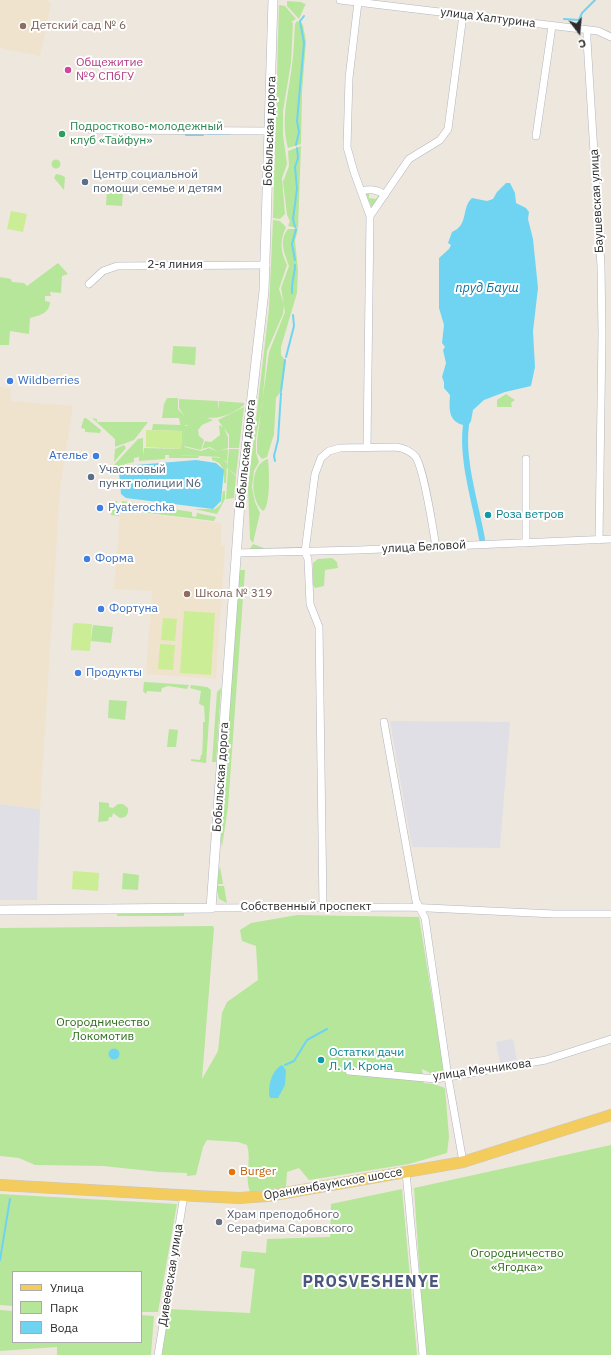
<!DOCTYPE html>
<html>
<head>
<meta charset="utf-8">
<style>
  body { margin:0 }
  #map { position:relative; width:611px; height:1355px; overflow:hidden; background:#eee7de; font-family:"IBM Plex Sans",sans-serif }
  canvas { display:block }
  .legend { position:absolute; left:12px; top:1271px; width:130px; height:72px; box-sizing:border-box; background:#fff; border:1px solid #ababab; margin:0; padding:5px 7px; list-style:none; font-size:12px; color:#2c2c2c }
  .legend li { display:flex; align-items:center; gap:8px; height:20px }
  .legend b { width:20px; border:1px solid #ababab }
  .north { position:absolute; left:559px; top:12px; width:40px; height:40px; -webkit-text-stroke:3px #fff; paint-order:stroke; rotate:164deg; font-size:11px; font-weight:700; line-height:16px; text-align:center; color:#2c2c2c }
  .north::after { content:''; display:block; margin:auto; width:14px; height:18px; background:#2c2c2c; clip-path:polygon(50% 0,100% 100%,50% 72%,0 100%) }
</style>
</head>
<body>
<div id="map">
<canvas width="611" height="1355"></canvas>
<ul class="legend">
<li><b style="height:5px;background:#f4cb5d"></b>Улица</li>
<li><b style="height:11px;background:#b6e69a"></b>Парк</li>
<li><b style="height:11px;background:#6fd4f2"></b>Вода</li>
</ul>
<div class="north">С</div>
</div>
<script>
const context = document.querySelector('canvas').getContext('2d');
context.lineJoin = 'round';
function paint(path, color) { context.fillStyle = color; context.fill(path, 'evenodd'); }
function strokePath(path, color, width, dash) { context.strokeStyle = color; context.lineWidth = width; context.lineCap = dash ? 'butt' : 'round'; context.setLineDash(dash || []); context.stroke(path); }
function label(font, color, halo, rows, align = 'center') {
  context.font = font + ' "IBM Plex Sans",sans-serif'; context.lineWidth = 4; context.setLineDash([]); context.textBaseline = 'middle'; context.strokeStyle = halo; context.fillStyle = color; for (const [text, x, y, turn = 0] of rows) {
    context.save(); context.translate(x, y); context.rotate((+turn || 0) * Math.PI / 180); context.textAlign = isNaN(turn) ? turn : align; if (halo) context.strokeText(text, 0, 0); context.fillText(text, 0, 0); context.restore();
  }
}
paint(new Path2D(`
  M390,721l120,1 -10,126 -88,-1z
  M0,804l40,5 -3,91h-37z
  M513,1039l4,21 -17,4 -4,-22z`), '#e1dfe6');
paint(new Path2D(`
  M0,0h48l3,4 -11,52 -40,-8z
  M0,387l11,2 -1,12 63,5 -13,83 -20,320 -40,-5z
  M123,511l91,11 7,2v21h4l-9,134 -70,-5 6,-83 -38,-2 6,-76z`), '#f0e3cd');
paint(new Path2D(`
  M287,1l14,1 4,2 1,-1 -7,16 -12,-13z
  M279,5l6,1 11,13 -5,3 2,1 -2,40 -8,48v24l4,29 -5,14 3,36 -5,5 -7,-1z
  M297,21l6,4 3,16 -4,51 -1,52 -13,4c-8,-29 1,-55 4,-83 2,-14 2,-27 3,-41z
  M301,146l-3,82 -10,-2 2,-5 -3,-6 -4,-33 6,-16 -1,-15z
  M51.5 164a4.5 4.5 0 1 1 9 0a4.5 4.5 0 1 1-9 0Z
  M56,174l5,1 4,2 -1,13 -10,-12z
  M107,191l16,1 -1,14 -16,-1z
  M369,192v6l7,1 3,-4 1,2 -8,11 -6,-14z
  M273,220l7,1 6,6c-7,15 -5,25 1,38l-8,24 5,16 -1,9 -16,37 -5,55 -6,32v15l3,9 -5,9 -2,16 3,15 5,11 -7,30 -3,-4 -2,-52 21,-178z
  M288,229h10l-3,12 3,29 -1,23 -16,54v8l5,6 -4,29 -6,8 -2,36 -7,23 -5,2 -5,-6v-12l12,-89 16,-40 -4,-24 8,-22c-4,-12 -11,-25 -1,-37z
  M58,263l10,11 -6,2 -1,17 -11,-1 1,4h-6v5l5,1c-1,12 -10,13 -20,16l-1,16 -19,-3 -1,14h-9v-68l11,2 1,3 12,1 3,3z
  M173,346l23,1 -1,18 -23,-2z
  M506,394l9,6 -4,3 1,4h-15v-7z
  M167,398h11v11l7,8 -6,-9v-9l39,2v10l1,-10 25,2v2c-13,10 -23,13 -37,13l6,2 -11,5 -4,5 1,6 5,4 -3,10 -17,-4 1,-20 4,-1h-4l-1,22 17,4 8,-3 9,4 -8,-5 -8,2 3,-8 6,1 9,-7 -1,-10 4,2 -5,-7 26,-13 -5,41h-10v-13l-5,-7 4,9v11l-9,3 9,-2 -1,13 -8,-5 -35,-2h-6l21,1 -1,2h-29v-3h-4v4l-26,2v-4l-5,1v4l-9,2 -6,6h-4l2,-4 -3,3v-4l24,-26 5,-1v18l1,-8 37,1 1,-18 -30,-1 1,-6 28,1 -1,-1 -1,-6h-17l2,-14z
  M84,418h2l15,12 -1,3 -15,-1v-3l-4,-1z
  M92,418l5,1v3h51l-14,18 -19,7v-8z
  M124,445l2,3 -12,14 1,-13z
  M229,449h10l-3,26 -9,-7z
  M212,457l9,1 6,5 -1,20h-2c0,-11 0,-20 -12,-23z
  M268,459c1,10 3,47 -5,52 -13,-10 -14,-47 5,-52z
  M228,469l8,7 -2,22 -8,1z
  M223,491h2v8l-8,15 -23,-5h21l6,-5z
  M119,500l-2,1v5h5v-5l70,11v4l4,1 1,-4 19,4 -2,4 -90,-11 -5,3v3l-8,-1 1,-12z
  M253,544l11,4 39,-1 -1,2 -53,1z
  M332,558l5,4 1,6 -13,2 -1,16 -9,2 -2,-3v-22l5,-4z
  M239,570h6l-17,237 -6,40 -2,-14z
  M93,625l20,2 -2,16 -20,-2z
  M144,682h2l43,3 -2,4 -19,-3 -6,2 -1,4 -14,-1 -1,3 -3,-3z
  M191,685l16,2 4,3 -5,73 -15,-2v-2l9,1 1,-5h1c1,-13 1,-21 1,-33h2l-1,-16 -5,-2 2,-13 -11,-3z
  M221,688l-5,74h-4l5,-70z
  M109,700l18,1 -2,19 -17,-2z
  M169,729l9,1 -2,17h-9z
  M99,802l10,1v4l4,1 5,-4h5l5,4c1,6 -2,10 -8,10l-7,-5 -1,4h-3l-1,4 -10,1c1,-7 1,-13 1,-20z
  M220,866l3,18h-7z
  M123,873l16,2 -1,15 -16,-1z
  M216,886h8l3,17 -8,-4z
  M184,913v3h-67v-2z
  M297,915l122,2 25,154 -10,4 -12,-6 2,14 10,1 11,4 4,49 -2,16 -38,11 -100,16 -10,-12 -12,4 -1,15 -36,5c-6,-15 2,-31 -3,-47l-9,-3 -31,-2 -4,7 -7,28 -9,1v-3l-27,-1 -57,-6 -68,-1 -16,-7 -19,-2v-228l213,-2 1,2 -12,151 16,-28 4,-38 5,-11 31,-22 -2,-34 -14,-5 -2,-11 11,-7z
  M611,1145v210h-186l-11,-167z
  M402,1189l15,166h-256l7,-46 82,4 5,-44 -15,-2 2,-16 24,2 1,-14 63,-2 1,-33z
  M0,1194l177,10 -19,108h-17v-40h-128v34l-13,-1z
  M0,1310l13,1v31h128v-27l13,1 -3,39h-94v-8l-57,4z`), '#b6e69a');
paint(new Path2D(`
  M11,211l16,3 -4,18 -16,-3z
  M146,430l36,1 -1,18 -35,-2z
  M184,611l31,2 -4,62 -31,-2z
  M163,618l14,1 -2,22 -14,-1z
  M75,623l17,1 -2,27 -19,-1 2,-26z
  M160,644l15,1 -2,25 -15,-1z
  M73,871l26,2 -1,18 -26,-2z`), '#cbed95');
paint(new Path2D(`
  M506,183h4l5,10 1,10 10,5 3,4 -1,7 5,20 5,49 -5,43 2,36 -4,19 -26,6 -21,8 -11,10 -2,11 -3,5c-20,-3 -19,-15 -18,-31l-6,-7v-6l-2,-5 4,-14 -3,-13 2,-3 -3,-4 2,-18 -5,-17v-50l10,-9 2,-4 -3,-2 4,-11c17,-7 9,-24 20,-34l15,3 6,-2 4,-7z
  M196,460l20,3 8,7 -3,31 -8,8 -87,-11 -5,-4 -2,-21 5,-7z
  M108.5 1054a5.5 5.5 0 1 1 11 0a5.5 5.5 0 1 1-11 0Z
  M282,1065l4,5 -1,15 -7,13h-8c-3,-10 2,-29 12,-33z`), '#6fd4f2');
strokePath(new Path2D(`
  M564,19l15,1 3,-7 13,-13
  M301,20l3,-4
  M208,134h21
  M186,135h17
  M296,145l3,-13 -2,-11 7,-78 -4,-22
  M295,227l-2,-8 4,-30 -2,-22 3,-9 -1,-10
  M295,260l-3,-16 4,-15
  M292,293c-1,-11 3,-18 3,-28
  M286,357l8,-31 -1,-11
  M281,391l4,-31
  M275,461l-1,-5 4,-16 3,-47
  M285,1065l9,-4 13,-21 20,-11
  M0,1260l10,-61`), '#6fd4f2', 2);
strokePath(new Path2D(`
  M466,425c-5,34 10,80 16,114`), '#6fd4f2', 6);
const minor = new Path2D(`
  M340,0l258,31 13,6
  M358,2l-9,76 -2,69 7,25 16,44 -3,231
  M587,30v10l14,226 1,68 -3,206
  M92,130l178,1
  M536,136l16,-110
  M361,191c9,-2 16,-2 24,4
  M370,216l39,-57 31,-19 8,-11 15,-114
  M89,284l14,-13 14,-5 149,-1
  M526,543v-84
  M236,553l123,-3 252,-11
  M384,722l32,179 9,17 23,159 15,85
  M323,907l-4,-280 -9,-23 -2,-45 -3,-7 10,-78 6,-16 8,-7 11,-3 56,-1c7,1 14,4 19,9 9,11 18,74 21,91
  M211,908l196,-1 147,7h57
  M349,1071l87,8 110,-19 65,-21
  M406,1172l17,183
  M158,1355l26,-160`);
const tertiary = new Path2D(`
  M0,910l211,-2 29,-406 24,-211 9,-291`);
const primary = new Path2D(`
  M0,1185l196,11 43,2 29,-2 195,-34 148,-47`);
strokePath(minor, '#b2b5c0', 8);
strokePath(tertiary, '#b2b5c0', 10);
strokePath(primary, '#c8c8c8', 12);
strokePath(minor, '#fff', 7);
strokePath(tertiary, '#fff', 9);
strokePath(primary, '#f4cb5d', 11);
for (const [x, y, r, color] of [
  [23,26,4,"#8d6e63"],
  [68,70,4,"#d1479c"],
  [62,134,4,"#2e9e5b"],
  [85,182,4,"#5c6f8a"],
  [10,381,4,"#3f7fe0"],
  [96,456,4,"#3f7fe0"],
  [91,477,4,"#5c6f8a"],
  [100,508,4,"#3f7fe0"],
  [488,515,4,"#0f9aa8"],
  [87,559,4,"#3f7fe0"],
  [187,594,4,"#8d6e63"],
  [101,609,4,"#3f7fe0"],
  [78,673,4,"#3f7fe0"],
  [321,1060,4,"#0f9aa8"],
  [232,1172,4,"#e8710a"],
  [219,1222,4,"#6b7280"]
]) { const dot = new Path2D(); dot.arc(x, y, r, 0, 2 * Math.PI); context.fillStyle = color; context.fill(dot); strokePath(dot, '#fff', 1.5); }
label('12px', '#2c2c2c', '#fff', [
  ["улица Халтурина",488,18,7],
  ["Бобыльская дорога",270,131,-88],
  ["Баушевская улица",597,201,-93],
  ["2-я линия",175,265],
  ["Бобыльская дорога",246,454,-84],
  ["улица Беловой",424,547,-3],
  ["Бобыльская дорога",221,777,-86],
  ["Собственный проспект",306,907],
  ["улица Мечникова",482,1070,-8],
  ["Ораниенбаумское шоссе",333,1184,-10],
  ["Дивеевская улица",171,1275,-81]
]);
label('12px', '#785e54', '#fff', [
  ["Детский сад № 6",31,26],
  ["Школа № 319",195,594]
], 'left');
label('12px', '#b23c85', '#fff', [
  ["Общежитие",76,63],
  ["№9 СПбГУ",76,77]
], 'left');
label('12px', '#27864d', '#fff', [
  ["Подростково-молодежный",70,127],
  ["клуб «Тайфун»",70,141]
], 'left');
label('12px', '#4e5e75', '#fff', [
  ["Центр социальной",93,175],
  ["помощи семье и детям",93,189],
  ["Участковый",99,470],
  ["пункт полиции N6",99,484]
], 'left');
label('12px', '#366cbe', '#fff', [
  ["Wildberries",18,381],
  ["Ателье",88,456,"right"],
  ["Pyaterochka",108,508],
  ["Форма",95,559],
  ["Фортуна",109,609],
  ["Продукты",86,673]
], 'left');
label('12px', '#0d838f', '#fff', [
  ["Роза ветров",496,515],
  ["Остатки дачи",329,1053],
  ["Л. И. Крона",329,1067]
], 'left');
label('12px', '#2d6c19', '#fff', [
  ["Огородничество",103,1023],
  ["Локомотив",103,1037],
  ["Огородничество",517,1254],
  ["«Ягодка»",517,1268]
]);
label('12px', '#c56008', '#fff', [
  ["Burger",240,1172]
], 'left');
label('12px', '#5b616d', '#fff', [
  ["Храм преподобного",227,1215],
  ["Серафима Саровского",227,1229]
], 'left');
label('italic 13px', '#0a74a2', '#fff', [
  ["пруд Бауш",487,288]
]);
context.letterSpacing = '1px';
label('bold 16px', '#4b567e', '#fff', [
  ["PROSVESHENYE",371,1282]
]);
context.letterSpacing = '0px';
</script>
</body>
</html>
